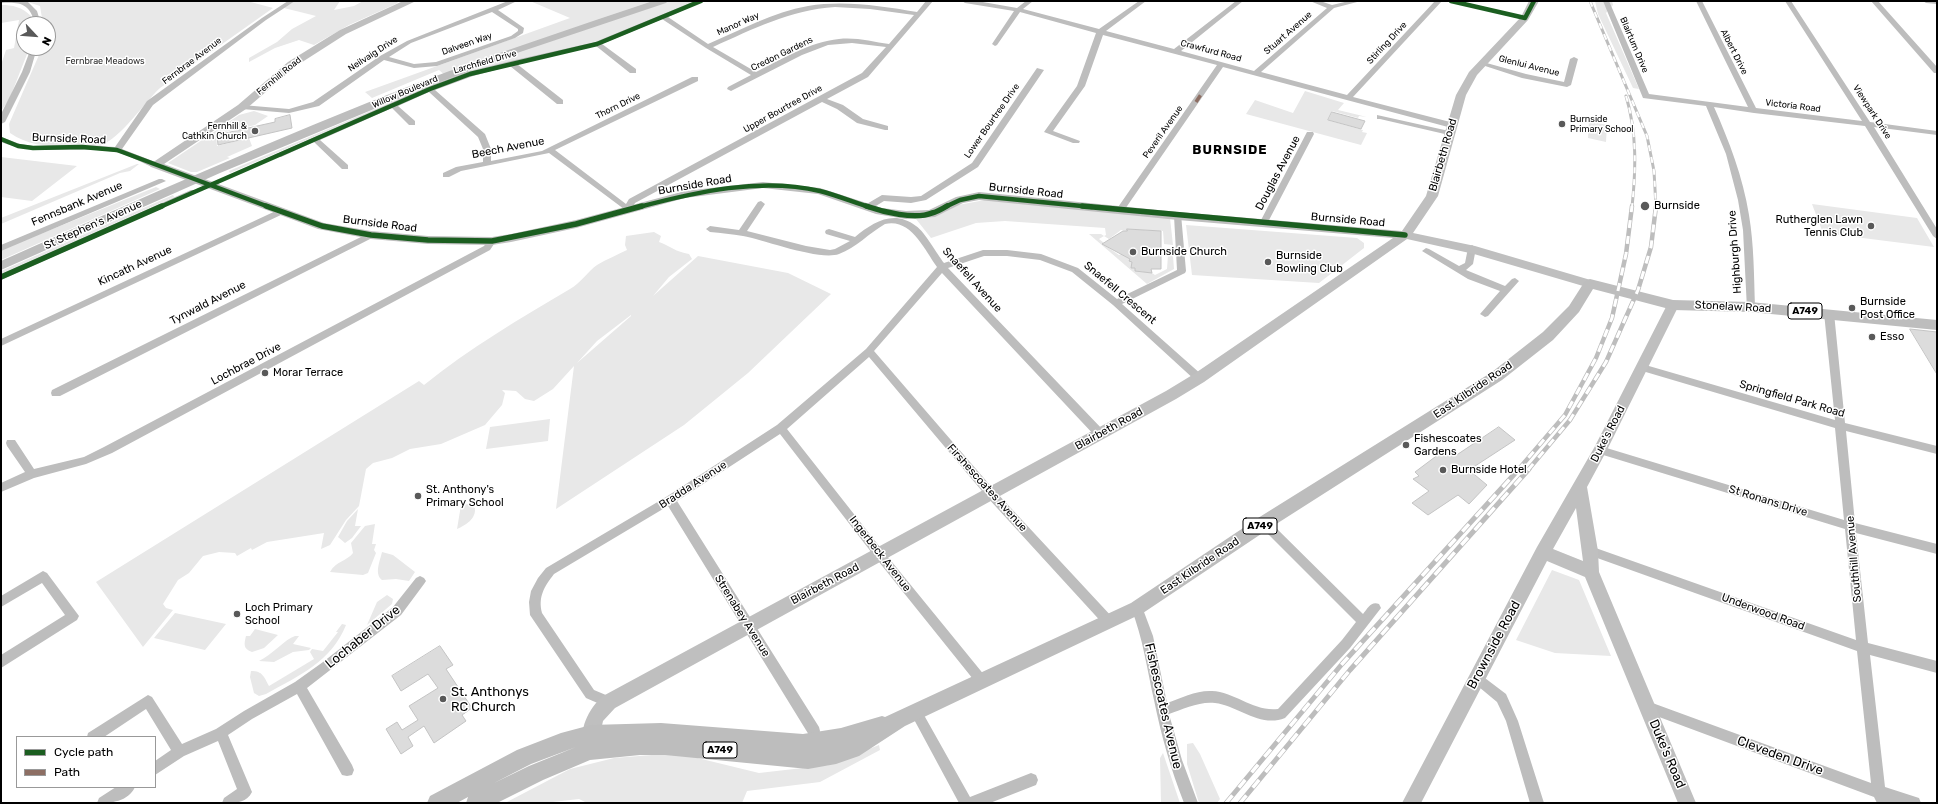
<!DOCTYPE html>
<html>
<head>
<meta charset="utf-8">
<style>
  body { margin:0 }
  #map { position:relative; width:1938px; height:804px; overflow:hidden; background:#fff; font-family:Rubik,sans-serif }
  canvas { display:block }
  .frame { position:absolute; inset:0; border:2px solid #000; pointer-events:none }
  .legend { position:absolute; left:16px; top:736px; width:140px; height:52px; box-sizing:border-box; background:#fff; border:1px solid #999; margin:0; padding:5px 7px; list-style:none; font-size:12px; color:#000 }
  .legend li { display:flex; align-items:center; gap:8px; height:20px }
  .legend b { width:20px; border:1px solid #999 }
  .north { position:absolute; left:16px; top:16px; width:40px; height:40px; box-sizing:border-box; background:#fff; border:1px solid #999; border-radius:50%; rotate:116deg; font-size:11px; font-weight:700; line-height:16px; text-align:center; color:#000 }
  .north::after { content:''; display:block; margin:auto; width:14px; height:18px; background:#595959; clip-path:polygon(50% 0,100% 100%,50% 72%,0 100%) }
</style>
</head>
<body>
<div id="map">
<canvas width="1938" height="804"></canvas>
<div class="frame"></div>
<ul class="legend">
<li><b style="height:5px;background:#1b5e20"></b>Cycle path</li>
<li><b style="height:5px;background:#8d6e63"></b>Path</li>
</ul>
<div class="north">N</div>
</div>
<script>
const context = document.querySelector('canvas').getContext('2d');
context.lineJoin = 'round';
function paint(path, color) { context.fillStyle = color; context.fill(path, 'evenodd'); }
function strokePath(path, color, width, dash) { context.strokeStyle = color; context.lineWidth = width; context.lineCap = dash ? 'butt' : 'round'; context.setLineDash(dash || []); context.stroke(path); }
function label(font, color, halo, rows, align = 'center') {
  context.font = font + ' Rubik,sans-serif'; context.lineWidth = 3; context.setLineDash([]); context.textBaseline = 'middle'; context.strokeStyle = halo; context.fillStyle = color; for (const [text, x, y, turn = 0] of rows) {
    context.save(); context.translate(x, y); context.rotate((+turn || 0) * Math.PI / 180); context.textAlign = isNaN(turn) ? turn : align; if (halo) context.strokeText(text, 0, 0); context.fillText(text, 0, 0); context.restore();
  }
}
paint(new Path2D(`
  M25,1h222l26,7 -113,80c-18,17 -38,49 -60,58 -31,0 -64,5 -90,-13l-1,-9 33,-76h6v-24h-5l-3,-18z
  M295,1h45l-6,9 20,-4 9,-5h33l2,2 -49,22 -35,20 -15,-5 -24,8 -26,14v-4l28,-16 15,-13 24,-13 -32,-8z
  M530,1h167l-93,38 -27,8 -96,23 -88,33 -163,70 -1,-2 219,-93 -9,-8 -67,28 -7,-6 205,-74z
  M1595,1h17l1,4 -7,8 33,76 -6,-1 -35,-74z
  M1,5c12,0 21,2 30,11l1,8h-8v24l5,1 -20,51 -8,11v-46l5,-15 8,-2 5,-28 -18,3z
  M1305,91l39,12 -6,7 29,7 -8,-1 -1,2 -26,-7 -5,9 36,10 -1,2 5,1 -6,12 -115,-31 9,-14 38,13z
  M254,111l14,5 -13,9 -39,9 1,12 32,-8 3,8 -25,11 3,1 -33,14h-6l-23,-9 71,-48z
  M1589,121l18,4 -1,17 -18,-4z
  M1,157l76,9 -45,35 -31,-4z
  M137,164h2l-9,7 -10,2 -119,51v-6z
  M156,187l4,2 -159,71v-10z
  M173,195l1,2 -173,77v-3z
  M985,200l185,18 3,27 -9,-1 -1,-13 -36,-2v2l-6,-1 -12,9 -5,-3 -5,3 5,4 -1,1 16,11 2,-1 9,5v2l2,1v6h3l1,3 16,2 3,2 12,-6 1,-14 5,1 1,13 -27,15 -58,-50h12l3,2 2,-1 -1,-7 -100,-7 -29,2 -45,15 -15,-19 29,-7 13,-7z
  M1812,204l105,14 17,29 -111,-14z
  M1186,225l171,13 7,5v5l-45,35 -127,-8z
  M654,232l7,4 -2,6c11,4 17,10 30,12l3,5 -23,18 -16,19 45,-40 90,17 43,21 -83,79 -64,52 -128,84 18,-143 -21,23 -19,12 -9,-2 -9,-8 -14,-1 3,3 -3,12 -17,20 -44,19 -31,5 -18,9 -19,5 -7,6 -7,37 -13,14 -16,25 -9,4 3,-16 -57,9 -15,8 -1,-2 -14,8 -2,-3 -16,-1 -16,4 -14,17 -11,7 -15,24 3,4 7,2 -30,37 -47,-65 323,-201 5,4c46,-37 95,-66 146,-96 11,-6 18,-18 27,-24 10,-6 20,-10 30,-15l-2,-5 1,-9zM631,315v1l-54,47 20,-22z
  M550,419l-2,22 -62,8 4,-22z
  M469,504l6,4c1,11 -9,17 -18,21l4,-24z
  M358,509l-3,17h6l-9,12 -7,5 -7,-6 9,-16z
  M375,524l-3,20h4l-2,6 2,3 -8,20 -5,2 -33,-3c6,-11 17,-11 23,-19l-2,-10 14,-17z
  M382,552l11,3 22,17 -6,9 -13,-2 -14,1c-8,-6 -2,-19 0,-28z
  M1552,570l27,10 32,76 -56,-3 -39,-13z
  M387,595l6,4 -1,5 -25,21 10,-23z
  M175,613l51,11 -21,26 -51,-12z
  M342,624l4,1c-15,37 -46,50 -80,69l-7,2 -5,-3 -4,-16 1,-6c12,0 13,6 18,15l45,-27 -4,-7 2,-3 11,2 15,-19h-2z
  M255,629l23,6 -14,13 -12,4c-9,-3 -8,-8 -6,-16h4z
  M295,636h4l-6,8 18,4 -2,2 -16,2 -19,10 -15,-1c13,-6 26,-22 36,-25z
  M1193,743l7,11 20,45 -3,4h-18l-12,-39v-20z
  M879,745l1,5 -60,32 -73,9 -5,12h-155l-8,-4 -35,4h-39l65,-34 44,-11 63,-5 82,20 70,-8z
  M1163,753l17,50h-19l-1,-45z`), '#e8e8e8');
const building = new Path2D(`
  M1332,112l33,9 -4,8 -33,-9z
  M290,115l2,13 -74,17 -1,-10 58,-13v-3z
  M1127,229l34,2v38h-10l1,4 -17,-2v-3h-4l1,-6 -3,-1 1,-2 -28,-15 21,-13h4z
  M1910,329l27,3v42z
  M1499,427l16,13 -46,30 18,15 -18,19 -11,-9 -30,20 -16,-12 17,-12 -16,-12 6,-3 -4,-4 32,-24 9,7z
  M440,646l13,19 -7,4 26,39 -10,7 4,6 -32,22 -10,-17 -16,11 5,9 -12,8 -15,-25 11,-7 5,8 16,-10 -9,-14 29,-18 -10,-14 -27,17 -9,-15z`);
paint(building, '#dcdcdc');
strokePath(building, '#c4c4c4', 1);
paint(new Path2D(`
  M1,1l27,1 9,9 4,13h-6c-5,-21 -15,-22 -34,-21z
  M288,1h7l-29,19 -113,85 -31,44 36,14v4h-6c-12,-5 -25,-13 -37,-15 -39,-7 -77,5 -114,-10v-5l19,7 13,2 49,-1 33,2 32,-46 115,-83z
  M508,1h9l-19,9 26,18 -1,5 -8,5 -78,28 -23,2 -30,-8 -65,46 -30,7 -47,-4 -4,-2 4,-2 47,4 24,-7 67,-46 27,-15zM492,12l26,17v2l-7,5 -75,26 -22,2 -25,-7 22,-14z
  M695,1h9l-36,16 40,27c33,-14 65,-32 100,-38 36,-6 73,0 109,6l9,-11h7l-65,76 -41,22 16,6 20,14 25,7v4h-3l-28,-7 -20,-14 -15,-7 -187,101 -4,8 -3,1 -79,-59 -88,18 -12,6h-6v-4l13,-6 27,-5v-13l-5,-12 -49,-45 -31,14 17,15v4h-6l-17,-17 -72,32 28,25v4h-6l-28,-27 -33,15h-3l-4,-2 153,-68 40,-15 44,-11 84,-19zM835,7l35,2 44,6 -25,29c-16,-2 -33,-7 -50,-5 -29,3 -57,20 -83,33l-43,-25c40,-18 77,-37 122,-40zM662,19l44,29 45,27 -23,12 -1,2 4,2 71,-36 26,-10 24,-2 34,4 -24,26 -233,126 -3,5 -71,-54 143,-69v-4h-6l-150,74 -51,10v-12l-6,-15 -50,-44 38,-14 37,-10 47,38h6v-4l-46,-36 79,-18 34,27h6v-4l-34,-25z
  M962,1h15l40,7 9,-7h7l-10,8 76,20 40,-28h7l-40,30 68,18 62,-48h7l-62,50 73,20 73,-63 -17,-7h10l12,4 17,-4h12l-27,7 -73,64 86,23 88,-94h7l-89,96 101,26 1,2 -1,2h-6l-225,-60 -100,145 -3,1 -4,-3 101,-145 -114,-30 -18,51 -32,45 27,10 -1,2h-6l-29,-11 33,-46 19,-53 -76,-21 -23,33 -2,1 -3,-2 22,-33 -49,-8z
  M1448,1h12l68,17 -3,2z
  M1603,1h6l40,93 99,13 -52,-106h6l54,107 106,13 -77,-120h6l79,121 67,9v4l-63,-8 63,102v10l-4,-3 -68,-110 -111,-13 -40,-6c15,34 29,70 35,108 5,30 5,61 6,92l-2,2h-6l-4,-79 -5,-30 -12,-46 -20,-48 -63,-8z
  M1871,1h7l59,66v6h-3z
  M1923,1h14v3l-11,-1z
  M31,48h6l-7,24 -25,50 -4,2v-10l21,-42z
  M1574,57l4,2 -7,26 -4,2 -45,-9 -43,-14 4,-2 43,12 38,8 6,-23z
  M1037,68l7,2 -66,97 -52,33 -15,3 -27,-2 -13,8h-6v-4l17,-10 29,2 10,-1 51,-33z
  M1377,115l72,16 4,2 -4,2 -69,-16h-3z
  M1307,132h6l1,2 -46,88 -1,2h-6l-1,-2z
  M159,179h3l4,2 -165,70v-6z
  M191,190h3l4,2 -197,88v-6z
  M761,201l4,3 -18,27 59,15 24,4 5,-1 15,-8 -24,-7 -1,-2 1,-2 3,-1 26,8c18,-15 39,-28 61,-11 9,6 21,28 28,37l39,-13h24l34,4 37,14 39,31 60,-29 -3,-54 1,-2h6l5,57 -1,2 -63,31 80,71 2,3 -2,3h-6l-83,-76 -41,-33 -32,-12 -33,-4h-23l-36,12 156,163 1,3 -1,3h-8l-154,-164 -68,78 121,140 118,127 2,4 -2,4 -4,1 -4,-1 -118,-129 -118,-140 -82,72 96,122 102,125 2,4 -2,4 -4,2 -4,-2 -102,-127 -95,-123 -103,67 142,226 1,4 -1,4 -5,2 -5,-2 -141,-229 -114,68c-10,13 -16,23 -12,39l52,77 19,8 2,4 -2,4 -4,2 -23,-10 -56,-83 -1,-13 2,-11 7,-13 8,-10 120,-71 111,-72 89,-76 71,-82c-13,-18 -26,-49 -52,-43 -16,9 -29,24 -46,30 -20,7 -74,-14 -96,-18 -11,-2 -22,-3 -33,-4l-4,-3 4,-3 29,4 19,-28z
  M280,209l4,3 -1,2 -282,132v-7z
  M371,232l4,3 -1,2 -314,159h-8l-1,-3 1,-3z
  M492,238l4,3 -6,9 -378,203 -26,11 -52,14 -33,14v-9l24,-11 -18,-26 -1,-3 1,-3h8l19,29 50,-12 20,-10 380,-201 5,-7z
  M1472,245l4,3 -3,16 -7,6 39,16 7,-7 3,-1 4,3 -31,35 -3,1 -5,-3 20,-23 -32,-12 -46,-28 4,-3 3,1 30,17 6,-3 3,-15z
  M1829,310l5,3 11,110 92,23v8l-91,-23 9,92 82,21v10l-81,-21 12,110 69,18v12l-67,-18 15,132 34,11 2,5h-44l-3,-6 -231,-86 -2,-4 2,-4 4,-2 224,82 -14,-132 -271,-97 -2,-3 2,-3 4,-2 266,94 -11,-111 -245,-75 -4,-1 -1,-3 1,-3 4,-1 244,74 -9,-92 -196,-58 -2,-2 5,-4 193,56 -11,-107z
  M1264,518l4,2 95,94c5,-6 8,-13 16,-10l2,4 -31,40 -65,70c-25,10 -46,-12 -70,-15 -15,-2 -32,6 -46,11l13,46 16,43h-14c-13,-33 -23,-68 -30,-103 -7,-31 -11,-62 -23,-92l2,-4 4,-1 4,1 12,32 14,67c14,-5 30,-13 45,-12 23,1 42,21 66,18l64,-69 14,-18 -96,-96 -2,-3 2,-3z
  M43,571l4,2 32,43 -2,4 -76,48v-13l64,-40 -23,-32 -41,24v-11z
  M420,576l4,2 2,3 -2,3 -23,31 -94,73 45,77 2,5 -2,5 -5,1 -5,-1 -45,-81 -45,25 -24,16 24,57c-6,12 -18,11 -30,11l2,-5 13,-9 -19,-48 -34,15 -29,19v-14l16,-11 -25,-41 -42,28h-17l1,-4 60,-38 4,2 30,47 34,-15 28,-18 51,-29 28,-20 70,-55 23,-29z
  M1477,672l29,22 12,27 26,82h-14l-24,-82 -9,-19 -24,-20 -2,-4 2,-4z
  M916,706l4,2 50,89 61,-24 5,2 2,5 -2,5 -46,18h-31l-49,-91 2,-4z
  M116,787h19c-7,15 -24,16 -38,16l2,-5z`), '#bdbdbd');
paint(new Path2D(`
  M403,1h13l-70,33 -50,32 -50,43 -82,55 160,59 47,8 57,5 64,1 19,-3 65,-14 109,-29 78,-9 57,6 62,20 24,3 23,-1 27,-13 23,-5 199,20 224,19 24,-35 30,-101 13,-23 52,-55 8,-16h10l-11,19 -51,55 -11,20 -28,101 -25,37 62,13 119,35 2,3 -2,3 -4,1 -116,-34 -67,-15 -203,143 -28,17 -561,309 -12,13 -6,28 -6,3 -6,-3c-8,-18 4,-41 18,-53l563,-305 28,-17 199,-136 -215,-18 -199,-20 -16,3 -28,14 -29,2 -30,-5 -58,-20 -55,-6 -78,10 -109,30 -65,14 -19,3 -64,-1 -57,-5 -53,-10 -167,-62 -2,-2 89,-60 50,-43 52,-32z
  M1673,301l5,1 1,3 -72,145 -20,37 11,64 1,21 97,231h-18l-93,-226 -38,-16 -126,242h-19l135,-256 57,-99 73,-143 1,-3zM1576,508l7,53 -30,-12z`), '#bfbfbf');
paint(new Path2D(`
  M653,1h15l-2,2 -149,50 -90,34 -207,86 -219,97v-9c139,-62 277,-124 419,-179 77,-29 155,-55 233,-81z
  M1590,279l83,21 77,2 187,18v10l-187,-18 -77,-2 -80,-21 -14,23 -26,28 -51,40 -232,148 -127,85 -238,113 -46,30 -23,8 -28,5 -143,-14h-25l-50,5 -47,20 -46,23h-31l2,-6 -11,6h-30l3,-7 87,-46 44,-17 30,-8 70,-2 142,11 38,-6 41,-12 3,1 246,-114 127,-85 234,-146 51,-40 26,-26 16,-25zM576,747l-47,19 -35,17 37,-19z`), '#bdbdbd');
const railFar2 = new Path2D(`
  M1590,1l57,135 7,35 2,36
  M1626,96c11,36 10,74 6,111`);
const railFar1 = new Path2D(`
  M1518,470l47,-55 31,-57 16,-40 14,-64 6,-48
  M1528,470l42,-50 36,-58 32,-72 13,-43 5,-41`);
const rail = new Path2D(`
  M1226,803l116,-139 177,-195
  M1240,803l110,-133 179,-201`);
strokePath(railFar2, '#bdbdbd', 3);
strokePath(railFar1, '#bdbdbd', 4.5);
strokePath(rail, '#bdbdbd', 5);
strokePath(railFar2, '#fff', 2, [6]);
strokePath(railFar1, '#fff', 3, [8]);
strokePath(rail, '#fff', 3.5, [10]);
strokePath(new Path2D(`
  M1196,102l6,-9`), '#8d6e63', 3.5, [8, 3.5]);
strokePath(new Path2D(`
  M1451,1l74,17 9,-17
  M1,139l17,7 15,2 49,-1 35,3 152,57
  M160,207l270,-118 40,-15 127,-30 104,-43
  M639,207c57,-15 121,-30 181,-16 16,4 33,11 49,16
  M945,207l15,-7 19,-4 113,11`), '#1b5e20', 4.5);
strokePath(new Path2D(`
  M266,206l56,20 49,9 57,5 64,1 84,-17 66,-18
  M866,206c17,6 49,14 66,7 5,-1 10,-4 15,-7
  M1082,206l323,29
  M1,277l161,-71`), '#1b5e20', 5.5);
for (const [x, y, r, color] of [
  [1562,124,4,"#595959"],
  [255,131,4,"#595959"],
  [1645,206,5,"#595959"],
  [1871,226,4,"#595959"],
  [1133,252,4,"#595959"],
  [1268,262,4,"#595959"],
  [1852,308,4,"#595959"],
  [1872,337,4,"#595959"],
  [265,373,4,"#595959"],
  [1406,445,4,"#595959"],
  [1443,470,4,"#595959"],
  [418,496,4,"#595959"],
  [237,614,4,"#595959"],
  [443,699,4,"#595959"]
]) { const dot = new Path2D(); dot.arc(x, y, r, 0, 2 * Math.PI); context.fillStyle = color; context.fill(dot); strokePath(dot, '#fff', 1.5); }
label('9px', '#000', '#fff', [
  ["Manor Way",738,24,-24],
  ["Stuart Avenue",1288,33,-41],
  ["Stirling Drive",1387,43,-47],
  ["Dalveen Way",467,44,-19],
  ["Blairtum Drive",1634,45,67],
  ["Crawfurd Road",1211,51,15],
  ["Albert Drive",1734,52,63],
  ["Neilvaig Drive",373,54,-33],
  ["Credon Gardens",782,54,-26],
  ["Fernbrae Avenue",192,61,-37],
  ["Larchfield Drive",485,62,-16],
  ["Glenlui Avenue",1529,66,14],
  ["Fernhill Road",279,76,-39],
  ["Willow Boulevard",405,92,-23],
  ["Thorn Drive",618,106,-26],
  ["Victoria Road",1793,106,7],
  ["Upper Bourtree Drive",783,109,-29],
  ["Viewpark Drive",1872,112,57],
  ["Lower Bourtree Drive",992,121,-55],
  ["Peveril Avenue",1163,132,-55]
]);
label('9px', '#2d2d2d', '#fff', [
  ["Fernbrae Meadows",105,61]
]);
label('9px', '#000', '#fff', [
  ["Burnside",1570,119],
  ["Primary School",1570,129],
  ["Fernhill &",247,126,"right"],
  ["Cathkin Church",247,136,"right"]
], 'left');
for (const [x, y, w] of [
  [1805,311,34],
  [1260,526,34],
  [720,750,34]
]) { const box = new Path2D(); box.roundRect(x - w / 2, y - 8, w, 16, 3); context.fillStyle = '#fff'; context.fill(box); strokePath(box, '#000', 1); }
label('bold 10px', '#000', null, [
  ["A749",1805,311],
  ["A749",1260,526],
  ["A749",720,750]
]);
label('11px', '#000', '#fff', [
  ["Burnside Road",69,139,2],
  ["Beech Avenue",508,148,-11],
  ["Blairbeth Road",1443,155,-74],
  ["Douglas Avenue",1278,173,-62],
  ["Burnside Road",695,185,-10],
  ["Burnside Road",1026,191,6],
  ["Fennsbank Avenue",77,204,-23],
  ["Burnside Road",1348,220,5],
  ["Burnside Road",380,224,7],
  ["St Stephen's Avenue",93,225,-24],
  ["Highburgh Drive",1735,252,-94],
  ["Kincath Avenue",135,266,-25],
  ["Snaefell Avenue",972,280,48],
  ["Snaefell Crescent",1120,293,40],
  ["Tynwald Avenue",208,303,-27],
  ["Stonelaw Road",1733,307,3],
  ["Lochbrae Drive",246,364,-28],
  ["East Kilbride Road",1473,390,-34],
  ["Springfield Park Road",1792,399,16],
  ["Blairbeth Road",1109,429,-29],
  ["Duke's Road",1608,434,-63],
  ["Bradda Avenue",693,485,-33],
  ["Firshescoates Avenue",987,488,48],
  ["St Ronans Drive",1768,501,17],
  ["Ingerbeck Avenue",880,554,52],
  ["Southhill Avenue",1854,559,-95],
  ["East Kilbride Road",1200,566,-34],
  ["Blairbeth Road",825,584,-28],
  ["Underwood Road",1763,612,20],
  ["Strenabey Avenue",742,616,58]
]);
label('11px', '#000', '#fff', [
  ["Burnside",1654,206],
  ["Rutherglen Lawn",1863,220,"right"],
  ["Tennis Club",1863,233,"right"],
  ["Burnside Church",1141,252],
  ["Burnside",1276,256],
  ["Bowling Club",1276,269],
  ["Burnside",1860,302],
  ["Post Office",1860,315],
  ["Esso",1880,337],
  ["Morar Terrace",273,373],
  ["Fishescoates",1414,439],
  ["Gardens",1414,452],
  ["Burnside Hotel",1451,470],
  ["St. Anthony's",426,490],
  ["Primary School",426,503],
  ["Loch Primary",245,608],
  ["School",245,621]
], 'left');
context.letterSpacing = '1px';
label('bold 13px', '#000', '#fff', [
  ["BURNSIDE",1230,150]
]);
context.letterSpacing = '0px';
label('13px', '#000', '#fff', [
  ["Lochaber Drive",363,637,-39],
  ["Brownside Road",1494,645,-62],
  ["Fishescoates Avenue",1163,706,77],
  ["Duke's Road",1667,754,67],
  ["Cleveden Drive",1780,756,20]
]);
label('13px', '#000', '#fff', [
  ["St. Anthonys",451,692],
  ["RC Church",451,707]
], 'left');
</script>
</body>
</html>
